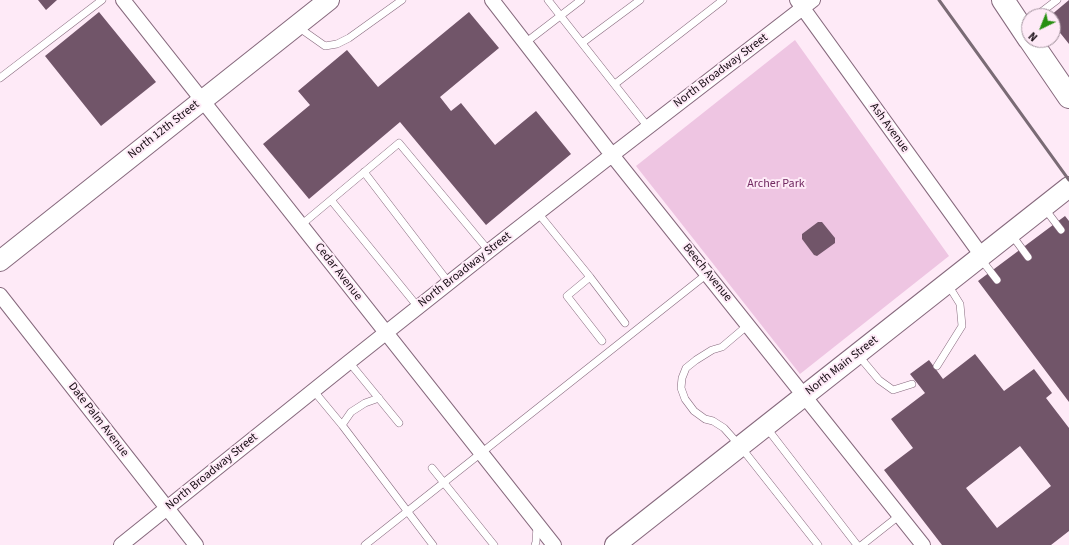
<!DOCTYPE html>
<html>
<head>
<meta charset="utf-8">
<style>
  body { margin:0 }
  #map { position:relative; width:1069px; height:545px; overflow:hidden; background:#feeaf7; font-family:"Source Sans 3",sans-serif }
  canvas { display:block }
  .north { position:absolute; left:1021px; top:8px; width:40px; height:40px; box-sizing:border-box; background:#feeaf7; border:1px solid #a1919c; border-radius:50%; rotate:223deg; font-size:11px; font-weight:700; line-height:16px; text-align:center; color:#160c13 }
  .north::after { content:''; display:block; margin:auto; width:14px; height:18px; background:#278f11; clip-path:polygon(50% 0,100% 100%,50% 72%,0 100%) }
</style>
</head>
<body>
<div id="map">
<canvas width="1069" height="545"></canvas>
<div class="north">N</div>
</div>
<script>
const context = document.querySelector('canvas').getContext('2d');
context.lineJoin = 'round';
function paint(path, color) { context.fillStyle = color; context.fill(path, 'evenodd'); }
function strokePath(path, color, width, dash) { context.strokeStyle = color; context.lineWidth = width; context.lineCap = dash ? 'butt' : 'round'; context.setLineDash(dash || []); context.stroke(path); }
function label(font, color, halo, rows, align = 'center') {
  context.font = font + ' "Source Sans 3",sans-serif'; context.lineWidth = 4; context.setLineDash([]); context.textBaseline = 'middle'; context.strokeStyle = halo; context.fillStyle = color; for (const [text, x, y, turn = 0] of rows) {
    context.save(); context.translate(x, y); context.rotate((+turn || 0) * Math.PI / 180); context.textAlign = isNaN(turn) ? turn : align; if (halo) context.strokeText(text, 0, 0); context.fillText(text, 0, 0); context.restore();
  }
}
paint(new Path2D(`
  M795,40l154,216 -149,118 -164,-208z`), '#eec5e2');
paint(new Path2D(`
  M38,0h19l-11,10z
  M1069,0v44l-16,-20v-8h-3z
  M99,12l57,70 -55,44 -56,-70z
  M469,12l30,36 -59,49 11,14 10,-8 34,42 41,-34 35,43 -85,71 -86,-103 -91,77 -46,-55 47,-39 -12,-14 49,-41 31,37z
  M1065,216l4,5v181l-91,-121z
  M818,222h4l13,16v5l-18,13 -3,-1 -12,-16v-5z
  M975,354l29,37 30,-22 18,24 -6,5 23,30v103l-18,14h-109l-58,-75 29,-22 -22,-29 34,-26 -15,-19 19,-14 14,19zM1020,446l31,40 -54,42 -31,-40z`), '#715569');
const lane = new Path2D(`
  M548,0l100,127
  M1036,16l21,-16
  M298,27l27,19 12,-2 12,-6 53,-38
  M525,43l56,-43
  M582,43l58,-43
  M0,78l102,-78
  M615,84l108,-84
  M364,172l85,111
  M331,200l87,107
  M1045,209l16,21
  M538,213l52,64 35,46
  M301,225l98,-82 90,108
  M1011,234l17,23
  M980,258l17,22
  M590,277l-23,19 35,45
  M748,325l-26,22 -10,3 -16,10 -10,8 -4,10 -1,10 4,11 9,12 11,8 8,2 11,7 16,18 78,99
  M858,355l21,25 14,10 19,-6
  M349,362l50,61
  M937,366l25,-40 -2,-22 -13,-21
  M313,390l29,35 91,120
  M342,425l9,-13 14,-9 14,-5
  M766,427l91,118
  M432,468l62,77
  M365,545l342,-271
  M535,545l1,-3 1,-16
  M862,545l38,-30`);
const street = new Path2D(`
  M123,0l431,545
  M492,0l120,155 311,390
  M797,0l185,256
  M0,295l196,250
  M121,545l228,-183 140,-111 123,-96 201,-155`);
const secondary = new Path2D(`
  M0,261l329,-261
  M615,545l454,-358`);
const primary = new Path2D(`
  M1003,0l26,39
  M1030,40l39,57`);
strokePath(lane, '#86697d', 8);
strokePath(street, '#86697d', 16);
strokePath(secondary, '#86697d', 22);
strokePath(primary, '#86697d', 24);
strokePath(lane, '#fff', 7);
strokePath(street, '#fff', 14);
strokePath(secondary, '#fff', 20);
strokePath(primary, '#fff', 22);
strokePath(new Path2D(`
  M939,0l130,180`), '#7a6b75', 3);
label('12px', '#160c13', '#feeaf7', [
  ["North Broadway Street",721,71,-37],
  ["Ash Avenue",889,128,54],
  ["North 12th Street",164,130,-38],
  ["North Broadway Street",465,270,-38],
  ["Cedar Avenue",338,272,52],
  ["Beech Avenue",707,273,51],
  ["North Main Street",842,366,-38],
  ["Date Palm Avenue",98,420,52],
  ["North Broadway Street",212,472,-39]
]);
label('12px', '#712961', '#feeaf7', [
  ["Archer Park",776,184]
]);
</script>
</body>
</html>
